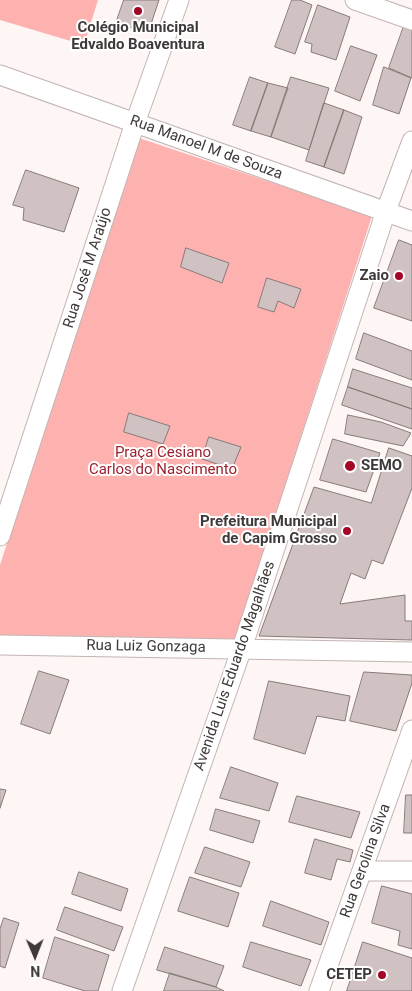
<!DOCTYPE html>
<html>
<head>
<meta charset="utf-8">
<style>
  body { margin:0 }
  #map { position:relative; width:412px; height:991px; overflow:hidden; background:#fef5f5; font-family:Roboto,sans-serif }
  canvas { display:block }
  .north { position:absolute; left:10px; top:931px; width:50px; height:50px; -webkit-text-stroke:4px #fff; paint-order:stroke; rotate:179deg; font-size:14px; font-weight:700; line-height:20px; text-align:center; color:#3f3939 }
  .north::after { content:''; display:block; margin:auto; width:18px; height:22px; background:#3f3939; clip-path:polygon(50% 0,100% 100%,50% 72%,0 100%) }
</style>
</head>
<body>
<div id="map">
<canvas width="412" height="991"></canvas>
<div class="north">N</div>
</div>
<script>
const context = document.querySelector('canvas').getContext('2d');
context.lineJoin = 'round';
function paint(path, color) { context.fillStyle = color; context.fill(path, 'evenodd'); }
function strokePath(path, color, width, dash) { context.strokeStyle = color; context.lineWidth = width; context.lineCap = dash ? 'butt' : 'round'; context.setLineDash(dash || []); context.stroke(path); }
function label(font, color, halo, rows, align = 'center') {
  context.font = font + ' Roboto,sans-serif'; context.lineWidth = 4; context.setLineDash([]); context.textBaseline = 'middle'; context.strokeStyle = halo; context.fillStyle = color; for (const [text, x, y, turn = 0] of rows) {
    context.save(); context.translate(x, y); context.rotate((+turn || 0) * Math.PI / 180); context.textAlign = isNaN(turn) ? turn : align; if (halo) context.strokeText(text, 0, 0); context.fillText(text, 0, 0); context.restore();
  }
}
paint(new Path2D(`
  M0,0h98l-14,45 -84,-25z
  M139,138l233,78 -137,425 -235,-5v-71z`), '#feb2b0');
const building = new Path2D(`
  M124,0h35l-11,33 -32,-10z
  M292,0h8l12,5 -17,49 -20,-7z
  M318,5l32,12 -14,43 -25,-8 1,-8 -7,-2z
  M404,26l8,3v49l-23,-10z
  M351,46l26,9 -17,46 -25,-10z
  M384,67l27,11 -12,36 -26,-9z
  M250,77l18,6 -17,48 -18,-6z
  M291,77l38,11 -20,62 -38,-13z
  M268,83l20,5 -17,49 -20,-6z
  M324,103l20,7 -20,57 -18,-6z
  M344,110l18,7 -18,57 -20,-7z
  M26,170l53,18 -15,44 -41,-12 1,-12 -11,-3z
  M399,240l13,5v76l-38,-13z
  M186,248l43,15 -7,20 -41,-16z
  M267,278l34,11 -7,19 -16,-7 -4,11 -16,-5z
  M364,333l48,18v29l-56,-21z
  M353,369l59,19v21l-64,-22z
  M348,387l64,22v20l-70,-24z
  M129,413l41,13 -7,18 -39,-12z
  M348,415l33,7 30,11 -8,13 -58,-12z
  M209,437l32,10 -9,22 -30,-10z
  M333,439l47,14 -14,39 -46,-12z
  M389,448l23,8v32l-29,76 -11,-4 -7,19 -14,-6 -11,31 65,-9v26h7v19l-153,-4 55,-149 57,16z
  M39,671l30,9 -19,54 -29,-10z
  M364,672l48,3v8l-16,48 -46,-10z
  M269,681l81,15 -5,25 -28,-5 -12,38 -51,-15z
  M231,767l47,16 -9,28 -49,-13z
  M0,789l6,1 -6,18z
  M406,795h6v38h-8z
  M297,796l63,16 -9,26 -62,-16z
  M216,809l44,12 -7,22 -43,-13z
  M315,839l38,11 -3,12 -13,-3 -6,21 -26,-7z
  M205,847l45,15 -9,25 -46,-14z
  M79,872l49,17 -7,22 -49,-17z
  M190,877l49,16 -11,34 -50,-16z
  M382,886l30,8v55l-14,-4 2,-14 -28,-8z
  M271,901l58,21 -8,23 -58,-19z
  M65,907l58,20 -9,24 -57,-21z
  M4,918l15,5 -14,45 -5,-2v-37z
  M55,937l54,18 -11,36h-13l-42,-13z
  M251,942l60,18 -10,26 -58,-19z
  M363,942l49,16v33h-65z
  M165,947l59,19 -8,21 -59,-17z
  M170,973l46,14 8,4h-60z`);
paint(building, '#d0c2c2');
strokePath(building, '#877b7a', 1);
const street = new Path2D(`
  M355,0l57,20
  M0,75l412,146
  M0,536l135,-413 44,-123
  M0,645l412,7
  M362,871h50
  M122,991l120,-343 144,-437 26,-70
  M319,991l93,-261`);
strokePath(street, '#c2b5b4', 21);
strokePath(street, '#fff', 19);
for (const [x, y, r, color] of [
  [138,11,5,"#a30526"],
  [399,276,5,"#a30526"],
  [350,466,6,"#a30526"],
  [347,531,5,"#a30526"],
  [382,975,5,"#a30526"]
]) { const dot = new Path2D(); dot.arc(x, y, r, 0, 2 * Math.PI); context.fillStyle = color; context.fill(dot); strokePath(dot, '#fff', 2); }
label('bold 15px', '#3f3939', '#fff', [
  ["Colégio Municipal",138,28,"center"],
  ["Edvaldo Boaventura",138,45,"center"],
  ["Zaio",389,276],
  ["SEMO",361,466,"left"],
  ["Prefeitura Municipal",337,522],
  ["de Capim Grosso",337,539],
  ["CETEP",372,975]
], 'right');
label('15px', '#3f3939', '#fff', [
  ["Rua Manoel M de Souza",206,148,20],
  ["Rua José M Araújo",88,268,-72],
  ["Rua Luiz Gonzaga",146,647,1],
  ["Avenida Luis Eduardo Magalhães",235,666,-71],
  ["Rua Gerolina Silva",366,861,-70]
]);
label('15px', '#9a212d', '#fff', [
  ["Praça Cesiano",163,453],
  ["Carlos do Nascimento",163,470]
]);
</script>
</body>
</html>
